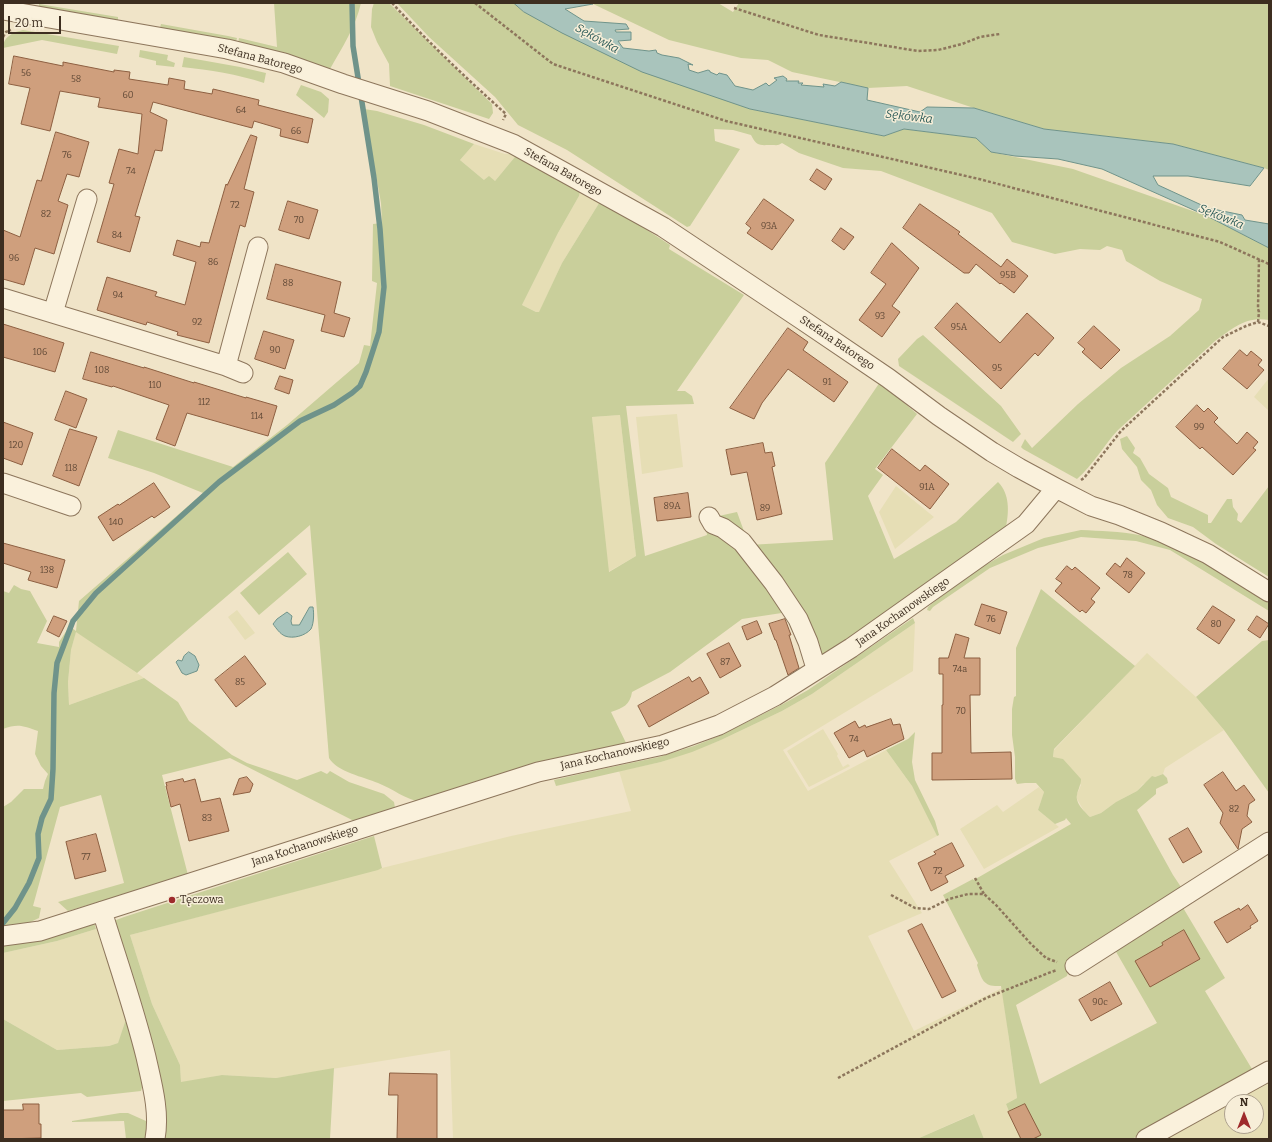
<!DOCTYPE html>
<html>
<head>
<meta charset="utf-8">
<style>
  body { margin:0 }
  #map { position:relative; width:1272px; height:1142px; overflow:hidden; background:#f0e4c8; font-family:Bitter,serif }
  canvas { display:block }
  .frame { position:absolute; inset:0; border:4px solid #3d2e20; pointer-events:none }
  .north { position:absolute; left:1224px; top:1094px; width:40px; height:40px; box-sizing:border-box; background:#f7eed8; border:1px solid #ada18e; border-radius:50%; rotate:0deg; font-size:11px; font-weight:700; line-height:16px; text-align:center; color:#3d2e20 }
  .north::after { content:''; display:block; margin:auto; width:14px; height:18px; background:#9e2a2b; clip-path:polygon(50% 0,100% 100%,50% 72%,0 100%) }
  .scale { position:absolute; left:8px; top:16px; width:53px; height:18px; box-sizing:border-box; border:2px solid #3d2e20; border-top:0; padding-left:5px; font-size:12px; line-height:14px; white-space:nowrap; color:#3d2e20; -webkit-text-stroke:3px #f7eed8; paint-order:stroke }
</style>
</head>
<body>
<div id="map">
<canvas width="1272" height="1142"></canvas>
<div class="frame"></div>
<div class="north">N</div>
<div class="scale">20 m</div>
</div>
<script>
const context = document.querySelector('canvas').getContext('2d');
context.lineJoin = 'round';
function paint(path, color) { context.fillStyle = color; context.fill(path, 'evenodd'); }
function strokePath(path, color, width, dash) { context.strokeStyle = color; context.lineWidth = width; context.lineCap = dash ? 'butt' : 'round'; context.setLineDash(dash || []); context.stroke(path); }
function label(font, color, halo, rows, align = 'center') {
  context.font = font + ' Bitter,serif'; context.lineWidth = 3; context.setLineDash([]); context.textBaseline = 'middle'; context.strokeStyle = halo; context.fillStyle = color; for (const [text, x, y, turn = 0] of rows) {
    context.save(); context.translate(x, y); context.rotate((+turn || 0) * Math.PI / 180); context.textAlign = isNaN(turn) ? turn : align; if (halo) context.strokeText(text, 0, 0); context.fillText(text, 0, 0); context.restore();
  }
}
paint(new Path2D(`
  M474,144l31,10 14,-2 -24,29 -11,-1 -24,-20z
  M581,188l20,12 -39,63 -23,50 -3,-1 -14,-7 36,-72 21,-37z
  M1269,378v33l-15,-14z
  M677,414l6,53 -41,7 -6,-57z
  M620,415l16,141 -28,16 -16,-155z
  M896,486l38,31 -39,32 -16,-37z
  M237,610l18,23 -10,7 -17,-23z
  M915,623l-2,48 -130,79 25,41 78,-41 26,36 25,50 -48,25 33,52 -54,23 46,95 88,-43 15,110 -11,6 14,35h-36l-11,-25 -56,25h-464l-3,-89 -174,28 -54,-3 -41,8 -1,-18 -28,-61 -22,-69 252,-67 129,-32 120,-25 -12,-40 42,-9 60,-22 61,-29 30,-17z
  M76,631l68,47 -75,27 -1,-23 3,-32z
  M1147,653l49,44 28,33 -59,38 -2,6 -8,3 -13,8 -5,6 -21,11 -15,11 -11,4 -6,-6 -7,-12v-5l4,-9 -28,-28 1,-7z
  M823,729l15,25 -1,2 6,11 5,-3 2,2 -41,21 -22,-36z
  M1039,787l5,5 -6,18 21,17 -75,42 -24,-40 37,-24 6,7z
  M96,929l6,4 28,90 -5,-1 -7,21 -9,3 -52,4 -54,-31v-66l54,-12z
  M1269,1076v63h-119zM1232,1102h24v24h-24z`), '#e6deb5');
paint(new Path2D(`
  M274,3h87c-5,23 -19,45 -31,66l-69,-21 -23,-5 1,-5 38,9z
  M374,3h15l103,101 1,9 -4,6 -99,-33 -1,-22 -12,-22 -6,-15 1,-18z
  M397,3h117l10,9 202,88 24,9 134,27 20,-7 72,9 15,14 82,17 134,47 62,32v72c-23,-4 -36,8 -54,21l-97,89c-14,15 -25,35 -41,49l-54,-30 -2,-2 4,-8 7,9 46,-44 43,-36 49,-32 29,-26 3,-11 -42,-18 -34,-20 -4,-11 -15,-4 -7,4 -20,-1 -25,5 -43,-12 -20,-29 -111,-42 -38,-3 -44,-15 -17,-10c-4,3 -6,2 -10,2 -12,0 -15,2 -21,-10l-18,-5 -19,-1 1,12 25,8 -50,77 -3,1 -120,-77 -49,-25 -23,-28 -66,-60z
  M591,3h127l15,9 6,-9h530v167l-5,-2 -91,-24 -129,-15 -70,-21 -67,-22 -39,2 -76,-16 -24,-12 -27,-2 -72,-18z
  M39,4l79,13v4l-79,-14z
  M161,24l67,12 9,2 -1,4 -76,-14z
  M23,30l96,16 -2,8 -75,-14 -39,8c0,-11 10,-16 20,-18z
  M140,50l28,5 -1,5 8,3 -1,4 -18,-2v-4l-17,-4z
  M184,57l56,10 26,6 -2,10c-27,-9 -54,-13 -82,-16z
  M301,85l20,7 8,7 -1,13 -4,6 -28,-23z
  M364,109l13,2 47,14 50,19 -14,16 24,20 5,-4 6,5 24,-29 62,36 -2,8 -21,37 -36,72 14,7h3l23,-49 39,-63 69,45 -1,4 75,46 -67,96h8l7,5 2,8 -68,2 19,150 62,-21 -2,-16 32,-7 12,33 84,-5 -8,-77 55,-81 37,32 -42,55 8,6 -15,21 26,63 62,-37 42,-40c12,12 11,30 8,45l-177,127 -10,2 -24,-45 -53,8 -72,53 -38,20c-2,13 -9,16 -21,20l16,33 -207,57c-15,-3 -27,-13 -42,-19 -14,-6 -41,-11 -49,-25l-19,-233 -173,148 -61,-41 -5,18 -3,32 1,23 75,-27 34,24 11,19 43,34 15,8 50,17 24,-9 6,3 3,-3 19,11 35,12 10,8 1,6 -39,14 -126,-64 -68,17 26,100 -120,36 -10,-9 66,-19 -23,-88 -41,12 -27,99 8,2 -2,10 -17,8 -19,1v-120l8,-5 13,-13h19l2,-8 3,-7 -7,-8 -6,-12 3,-23c-14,-5 -20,-8 -35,-2v-138l6,2 5,-8 7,4 9,2 17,30 -10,22 22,4v-5l8,-12 5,-2 4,3 3,-30 124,-108 -49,-20 -46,-15 10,-28 115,37 54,-42 72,-62 5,-18 6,1 7,-63 -5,-2 1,-57 9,-1 -1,-20zM620,415l16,141 -27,16 -17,-155z
  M923,335l78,71 20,28 -8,8 -114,-76 -1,-7 19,-20z
  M1127,436l8,12 -2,5 7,5 9,16 19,14 3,9 37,18v8h3l16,-24h5l1,8 5,7 -1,6 4,3 28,-37v91l-53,-33 -23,-17 -25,-9 -11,-13 -6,-15 -10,-10 -4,-13 -15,-18 -2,-10z
  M1081,530c19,1 39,1 58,5 46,9 91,43 130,68v8l-99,-61 -34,-9 -55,-4 -43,11 -48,20 -57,39 -3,4 -3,-1 1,-3 7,-6 47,-34 21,-12 41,-17z
  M288,552l19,22 -48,41 -19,-22z
  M1041,589l94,77 -81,83 -1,8 10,2 18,20c0,6 -3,10 -4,16 -2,8 8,17 13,22l11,-4 15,-11 21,-11 15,-15 3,1 8,-3 4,4 1,5 -12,6v5l-19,16 36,65 12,18 -114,68 -4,15 -51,29 24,79 117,-61 -42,-73 67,-44 43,72 -20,13 50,83 -123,65h-112l-14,-35 11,-6 -8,-59 -8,-53c-17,1 -19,-5 -24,-21l1,-2 -35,-68 30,-16v1l6,-3 92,-53 -5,-6 -1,2 -10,4 -17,-14 6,-18 -8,-9h-11l-8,1 -2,-5v-22l-3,-22v-26l2,-12 2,-1v-48z
  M913,618l2,5 -103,71 -30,17 -61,29 -29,12 -31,10 -105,24 -2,-6 39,-9 66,-14 35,-11 25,-10 64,-32 25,-14z
  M1269,640v153l-45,-63 -28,-33 66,-56z
  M915,732l-3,30 3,18 20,41 4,14 -2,1 -25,-50 -26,-36 22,-11z
  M374,836l8,32 -4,2 -248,65 22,69 28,61 1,17 41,-7 54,3 58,-10 -4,71h-166l-53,-217 13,-5z
  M94,922l2,7 -39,12 -54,12v-8z
  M3,1019l54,31 52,-4 9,-3 7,-21 5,1 14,57 -3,11 -54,6 -6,-4 -78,8z
  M120,1113h8l18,8 2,18h-22l-2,-18 -52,1v-1z
  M974,1114l10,25h-67z`), '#c9cf9b');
const water = new Path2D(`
  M514,3h77l2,1 -28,5 19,12 42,3 3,5 -14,1 1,2h15v8l-13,1 5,7 26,3 7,-1 1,3 5,2 17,3 14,7 -5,-1 1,6 9,3 10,-3 2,1v1l7,3 2,-2 8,2 8,11 18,4 13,-7 3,3 8,-6 -3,-2 9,-2 4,3 -1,2h13l-1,2h5l-2,2 23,2 -1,-3 12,2 6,-4 27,6 -1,12 53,12 7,-5 47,1 70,21 129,15 91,24 -14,18 -62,-10h-35l5,9 50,23 34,7 3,5 24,4v24l-62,-32 -105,-47 -44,-10 -43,-3 -24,-4 -15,-14 -72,-9 -20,7 -134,-27 -108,-37 -80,-39 -38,-21z
  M310,607h3c1,6 1,16 -2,22 -6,7 -18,10 -26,7 -5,-2 -9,-8 -12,-12l4,-5 10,-7 5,4 -1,5 1,4h7z
  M189,652l6,4 4,9 -2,6 -11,4 -4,-2 -6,-11 2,-2 4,1 2,-5z`);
paint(water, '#a9c4bc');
strokePath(water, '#6f938a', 1);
strokePath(new Path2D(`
  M3,923l12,-15 14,-25 10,-25 -1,-24 4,-16 9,-19 2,-30 1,-76 3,-30 16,-42 23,-28 123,-111 81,-61 34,-16 18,-12 8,-7 6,-14 13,-40 5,-45 -4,-58 -6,-51 -21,-132 -1,-43`), '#6f938a', 5.5);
const building = new Path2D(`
  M14,56l49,10v-4l51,10v-2l16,2 -1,7 39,6 1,-7 16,3 -1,8 28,5 1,-5 46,11 -1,5 55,14 -5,24 -28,-7 1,-7 -27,-8 -2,7 -99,-26 -3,10 17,8 -5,31 -7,-1 -20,66 5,1 -10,35 -33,-10 17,-58 -5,-1 10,-34 19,5 4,-40 -44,-7 2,-9 -40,-7 -10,40 -29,-7 9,-36 -21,-4z
  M56,132l33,10 -10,35 -12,-3 -9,27 10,4 -14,49 -19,-6 -11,37 -21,-6v-49l17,7 17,-57 4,1z
  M251,135l6,2 -13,52 10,3 -9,35 -5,-2 -31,118 -32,-8 1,-3 -31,-10 -1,3 -49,-15 10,-33 50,15 -2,4 30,9 11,-43 -23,-7 4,-15 23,7 1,-5 8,1 17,-59 1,1z
  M817,169l15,10 -7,11 -15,-10z
  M764,199l30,21 -22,30 -25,-17 4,-5 -5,-4z
  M288,201l30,9 -9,29 -30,-9z
  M920,204l40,28 -2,2 43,33 6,-8 21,17 -14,17 -13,-10 -1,1 -24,-20 -7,9h-5l-61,-45z
  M841,228l13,9 -10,13 -12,-9z
  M892,243l27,25 -27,38 8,6 -18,25 -23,-17 27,-36 -15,-11z
  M276,264l65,18 -7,31 16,5 -6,19 -23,-6 4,-16 -58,-16z
  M957,303l43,40 27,-30 27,25 -16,18 -3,-3 -34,36 -66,-61z
  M3,324l61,19 -9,29 -52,-15z
  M1094,326l26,24 -19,19 -19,-17 3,-3 -7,-6z
  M788,328l20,14 -5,8 45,32 -14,20 -46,-33 -26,34 -8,16 -24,-11z
  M264,331l30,9 -9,29 -30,-10z
  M1240,350l7,6 4,-5 11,9 -4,5 6,5 -17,19 -24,-20z
  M91,352l53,16v-1l50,16v-1l52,16v-1l31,9 -9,30 -81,-23 -12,33 -19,-7 13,-34 -56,-19 -1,1 -29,-8z
  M280,376l13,4 -4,14 -14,-5z
  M66,391l21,8 -11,29 -21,-8z
  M1197,405l7,7 4,-4 10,10 -4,4 23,22 10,-12 11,10 -5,6 3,2 -23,25 -31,-28 -2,2 -24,-22z
  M3,422l30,11 -11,32 -19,-7z
  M70,429l27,8 -18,49 -26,-10z
  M763,443l2,10 7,-1 3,14 -3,1 10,47 -25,6 -10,-48 -16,3 -5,-25z
  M892,449l28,22 5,-6 24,19 -19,25 -52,-41z
  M154,483l16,24 -16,11 -2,-2 -39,25 -15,-24 20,-13 1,1z
  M688,493l3,24 -34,4 -3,-23z
  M3,543l62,17 -8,28 -29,-8 3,-8 -28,-9z
  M1127,558l18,15 -16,20 -23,-19 9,-11 5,4z
  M1067,566l5,4 3,-3 25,21 -9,11 4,3 -9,11 -4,-3 -2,2 -25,-21 7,-8 -6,-4z
  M982,604l25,8 -7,22 -25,-9z
  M1213,606l22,14 -16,24 -22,-15z
  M54,616l13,5 -8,16 -12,-6z
  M1257,616l12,8 -9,14 -12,-8z
  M785,619l6,16h-2l10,33 -11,7 -12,-35h-1l-6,-16z
  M757,621l5,12 -15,7 -5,-13z
  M956,634l13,4 -5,20h16v37h-10l1,58 40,-1 1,27 -80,1v-27h10v-48h1v-31h-4v-16h9z
  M729,643l12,23 -21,12 -13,-24z
  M245,656l21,28 -30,23 -21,-27z
  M689,677l3,5 8,-5 9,16 -60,34 -11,-21z
  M891,719l2,6 7,-1 4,15 -37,18 -3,-7 -15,8 -15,-25 21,-12 4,7 6,-3 1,2z
  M1223,772l13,19 8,-6 11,15 -6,4 -2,12 5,6 -10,7 -4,20 -18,-26 3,-10 -19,-28z
  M247,777l6,7 -3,8 -17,3 6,-16z
  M183,779l1,3 11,-3 6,23 19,-4 9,33 -40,10 -9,-37 -9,3 -5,-21h1l-1,-3z
  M1188,828l14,24 -19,11 -14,-24z
  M96,834l10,37 -31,8 -9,-37z
  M952,843l12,23 -19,10 3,6 -17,9 -13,-28 18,-9 -2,-2z
  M1248,905l10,16 -8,5 1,2 -24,15 -13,-21 25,-14 1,2z
  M922,924l34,67 -14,7 -34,-67z
  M1184,930l16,29 -50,28 -15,-26 28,-16 -1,-2z
  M1110,982l12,22 -31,17 -12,-21z
  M390,1073l47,1v65h-40l1,-44h-9z
  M23,1104h16v20h2v14l-38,1v-29h20z
  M1025,1104l16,31 -8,4h-12l-13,-27z`);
paint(building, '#cf9f7d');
strokePath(building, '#8d5f41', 1);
const minor = new Path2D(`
  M3,10l224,39 57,14 59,21 85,27 85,33 150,83 138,92 87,59 51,38 53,36 27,16 37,20 35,18 28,9 42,17 47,22 61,38
  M3,298l223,68 32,-119
  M53,313l34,-114
  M226,366l17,7
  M3,483l68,23
  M709,517l4,7 10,4 19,14 32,41 24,36 10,23 7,23 3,4
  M102,911c15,49 32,97 44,146 6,27 14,55 9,82
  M3,936l37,-5 498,-159 125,-27 56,-20 56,-29 76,-48 175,-124 30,-36
  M1075,966l194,-124
  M1146,1139l123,-68`);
strokePath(minor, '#8d765c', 21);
strokePath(new Path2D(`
  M392,3c36,39 74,75 114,111l-3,6
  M475,3l78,61 173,57 253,58 241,63 49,22
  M734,8l85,27 99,16 20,-1 24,-6 18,-7 20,-3
  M3,37l3,-5 5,-2
  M1258,322l1,-10 -1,-3 1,-50
  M1081,480l3,-2 37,-47 102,-94 23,-11 12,-4 11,4
  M975,878l9,16
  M891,895l24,13 14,1 20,-10 19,-5h16l12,11 35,39 15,14 11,4
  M838,1078l148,-80 65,-26 6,-2`), '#8d765c', 2.5, [3, 2]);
strokePath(minor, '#faf1dc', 19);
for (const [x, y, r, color] of [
  [172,900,4,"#9e2a2b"]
]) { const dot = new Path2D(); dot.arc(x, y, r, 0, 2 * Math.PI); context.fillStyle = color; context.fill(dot); strokePath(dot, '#f7eed8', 1.5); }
label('9px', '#624a37', null, [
  ["56",26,73],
  ["58",76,79],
  ["60",128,95],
  ["64",241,110],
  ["66",296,131],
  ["76",67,155],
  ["74",131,171],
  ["72",235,205],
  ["82",46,214],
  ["70",299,220],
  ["93A",769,226],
  ["84",117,235],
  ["96",14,258],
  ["86",213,262],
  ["95B",1008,275],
  ["88",288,283],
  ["94",118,295],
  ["93",880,316],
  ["92",197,322],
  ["95A",959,327],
  ["90",275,350],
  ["106",40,352],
  ["95",997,368],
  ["108",102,370],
  ["91",827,382],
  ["110",155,385],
  ["112",204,402],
  ["114",257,416],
  ["99",1199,427],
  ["120",16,445],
  ["118",71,468],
  ["91A",927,487],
  ["89A",672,506],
  ["89",765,508],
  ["140",116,522],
  ["138",47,570],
  ["78",1128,575],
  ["76",991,619],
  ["80",1216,624],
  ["87",725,662],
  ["74a",960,669],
  ["85",240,682],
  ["70",961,711],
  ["74",854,739],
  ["82",1234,809],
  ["83",207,818],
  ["77",86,857],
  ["72",938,871],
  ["90c",1100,1002]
]);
label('11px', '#3d2e20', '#f7eed8', [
  ["Stefana Batorego",260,59,15],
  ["Stefana Batorego",563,172,29],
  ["Stefana Batorego",837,343,34],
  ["Jana Kochanowskiego",903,612,-35],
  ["Jana Kochanowskiego",615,754,-13],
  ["Jana Kochanowskiego",305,846,-18]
]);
label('11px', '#3d2e20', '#f7eed8', [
  ["Tęczowa",180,900]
], 'left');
label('italic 12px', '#2f5d5a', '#f7eed8', [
  ["Sękówka",597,39,29],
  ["Sękówka",909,117,7],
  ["Sękówka",1221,217,22]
]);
</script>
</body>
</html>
